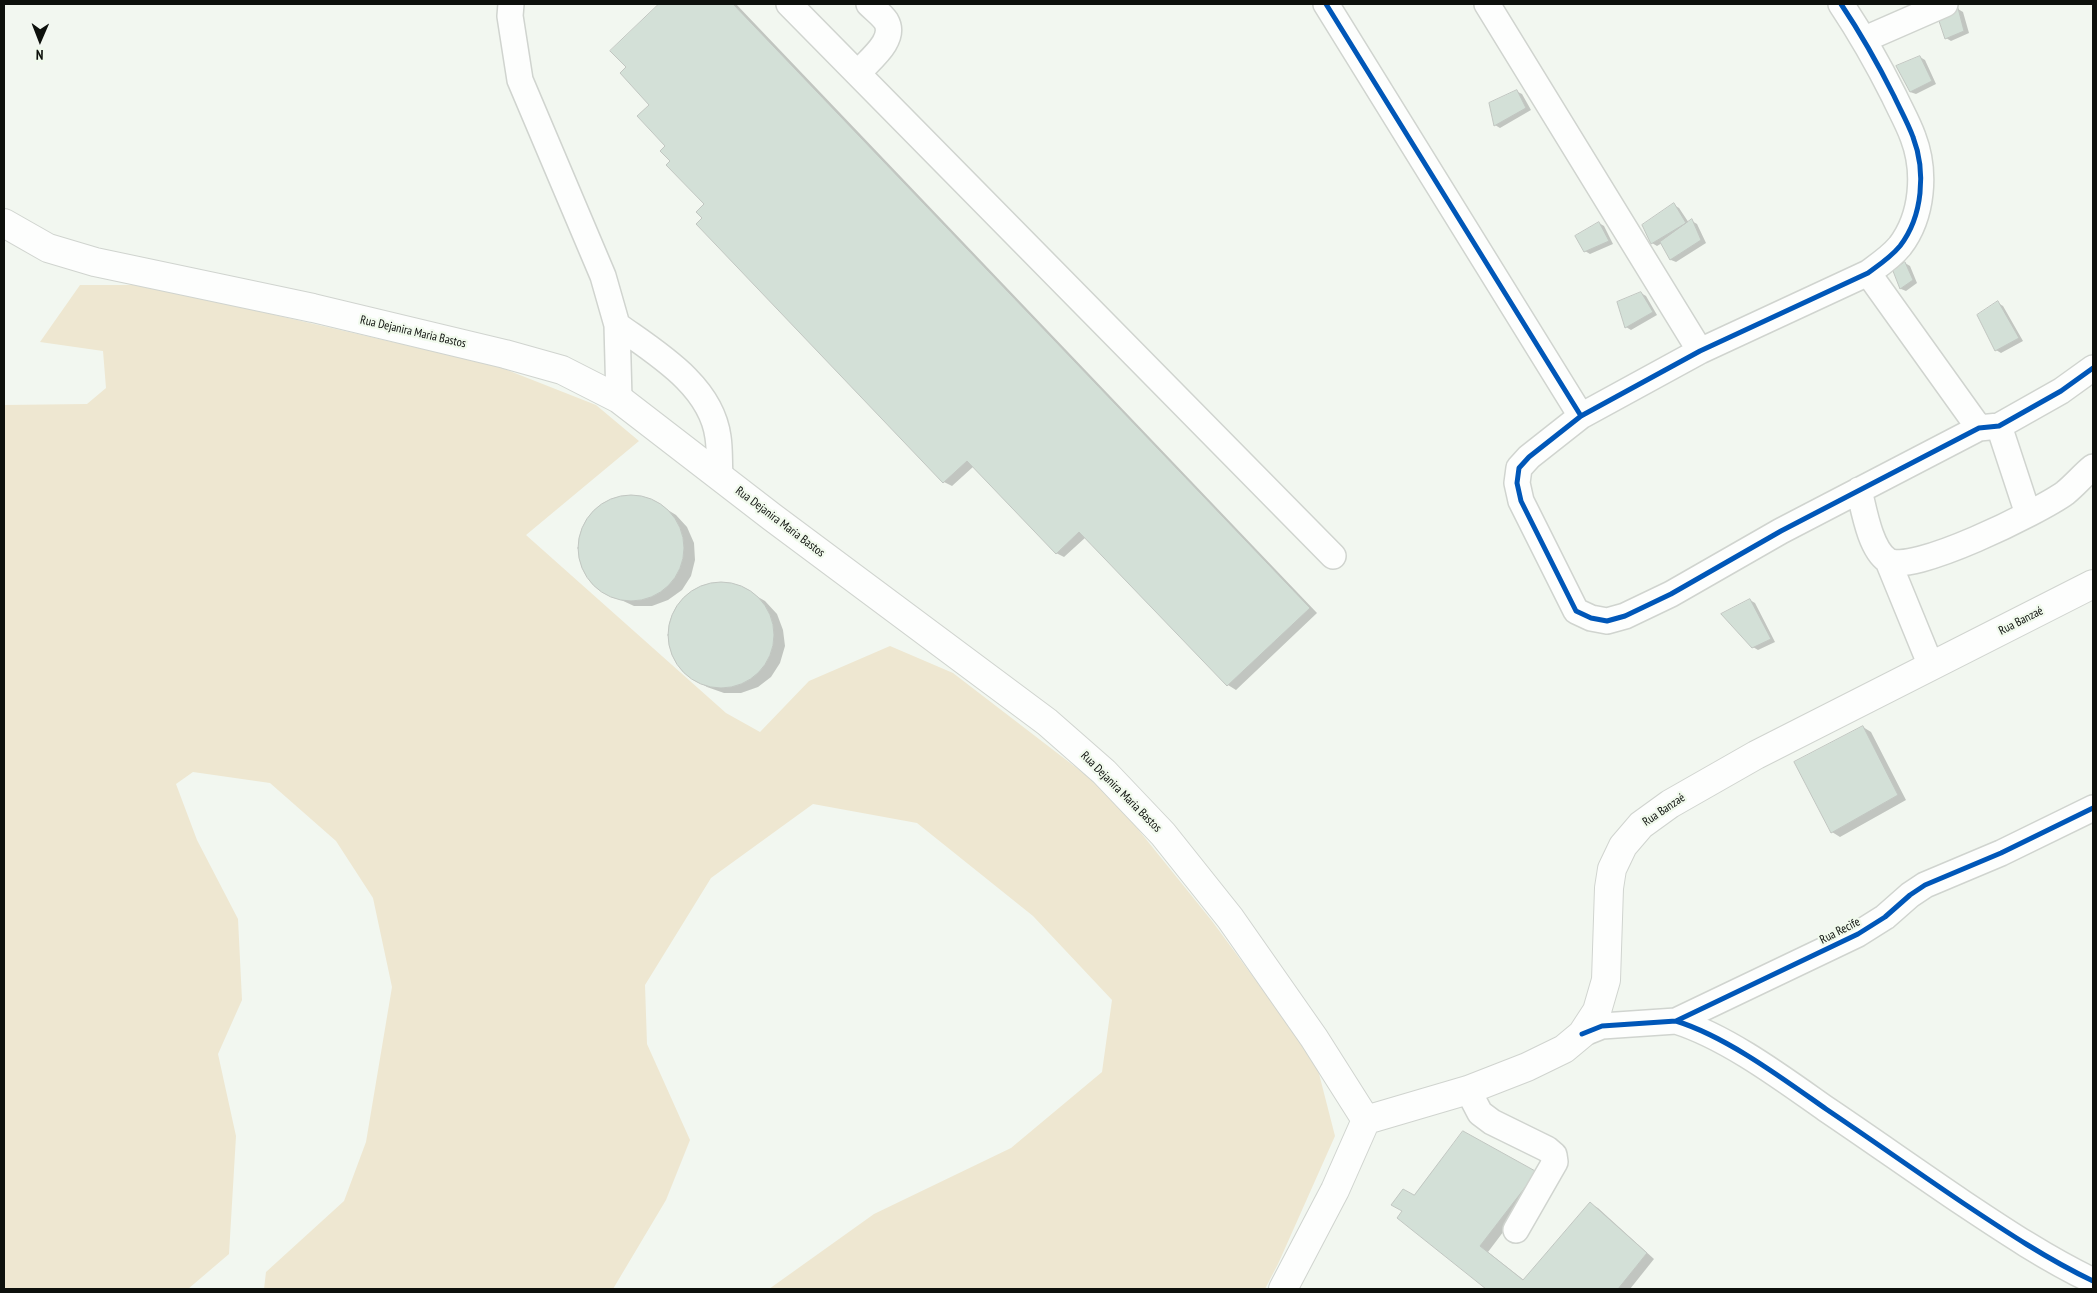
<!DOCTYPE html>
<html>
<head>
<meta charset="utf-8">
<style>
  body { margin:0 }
  #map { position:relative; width:2097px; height:1293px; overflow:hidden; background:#f2f7f0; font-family:"PT Sans Narrow",sans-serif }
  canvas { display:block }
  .frame { position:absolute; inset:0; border:5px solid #0d100c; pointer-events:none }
  .north { position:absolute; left:15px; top:15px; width:50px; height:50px; -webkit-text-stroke:4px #f1faed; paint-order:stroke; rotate:181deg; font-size:14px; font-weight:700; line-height:20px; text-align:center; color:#0d100c }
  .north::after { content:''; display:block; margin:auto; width:18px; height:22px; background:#0d100c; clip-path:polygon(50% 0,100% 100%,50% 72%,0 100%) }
</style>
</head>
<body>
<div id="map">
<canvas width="2097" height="1293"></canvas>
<div class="frame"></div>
<div class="north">N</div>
</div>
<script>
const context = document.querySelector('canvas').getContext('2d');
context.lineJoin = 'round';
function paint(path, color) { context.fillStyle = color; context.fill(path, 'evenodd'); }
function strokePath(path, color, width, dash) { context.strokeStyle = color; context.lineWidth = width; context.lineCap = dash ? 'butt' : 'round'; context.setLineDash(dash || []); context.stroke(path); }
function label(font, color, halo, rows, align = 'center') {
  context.font = font + ' "PT Sans Narrow",sans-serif'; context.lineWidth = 4.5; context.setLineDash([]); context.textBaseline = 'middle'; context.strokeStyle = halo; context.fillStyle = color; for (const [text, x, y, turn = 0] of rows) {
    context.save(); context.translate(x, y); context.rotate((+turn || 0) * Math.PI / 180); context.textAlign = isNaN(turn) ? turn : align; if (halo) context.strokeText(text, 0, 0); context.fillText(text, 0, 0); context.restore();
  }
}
paint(new Path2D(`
  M80,285h77l57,16 283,65 99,39 43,36 -113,94 200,178 34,19 49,-51 81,-35 63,27 155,119 104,129 104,141 19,74 -57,128 -13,25h-496l105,-75 137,-66 91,-76 10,-72 -79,-84 -116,-93 -104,-19 -102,74 -66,107 2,59 43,96 -24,60 -53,89h-349l2,-17 78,-71 22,-59 26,-155 -19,-89 -37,-57 -66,-58 -77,-11 -17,12 21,56 41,79 4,81 -24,54 18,82 -7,118 -41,35h-184v-884l83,-1 19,-16 -3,-37 -63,-9z`), '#eee7d1');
paint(new Path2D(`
  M661,4h75l581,609 -81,77 -8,-5 -142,-148 -22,20 -8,-4 -82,-87 -22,20 -8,-4 -240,-264 2,-14 -34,-43 -21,-56 -23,-38 -16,-16z
  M1958,9l5,3 6,21 -18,8 -5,-3z
  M1920,57l5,3 11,24 -20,10 -6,-2z
  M1516,91l6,3 9,16 -31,18 -5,-3 -5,-21z
  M1674,205l5,3 10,15 3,-2 5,3 9,19 -30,19 -5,-2 -9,-17 -5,3 -5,-3z
  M1599,223l5,3 9,18 -23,10 -5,-3z
  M1905,263l5,3 7,17 -11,8 -5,-2 -6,-18z
  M1641,293l5,3 11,19 -26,15 -5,-3 -7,-24z
  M1998,303l5,3 20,35 -22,12 -5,-3z
  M633,496l17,3 26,16 11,12 7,16 1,17 -4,16 -9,14 -14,10 -16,6h-18l-28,-13 -14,-11 -9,-14 -4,-17 2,-18 8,-15 12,-12 15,-8z
  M722,583l17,3 26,15 12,13 6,16 2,16 -5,17 -9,14 -13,10 -17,6h-17l-17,-6 -12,-7 -14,-11 -9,-14 -4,-17 2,-18 8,-15 12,-12 15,-8z
  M1750,600l5,3 20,39 -17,8 -5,-3z
  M1863,727l8,5 35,68 -66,37 -8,-5z
  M1544,1178l-56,74 37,29 65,-77 8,4 56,51 -24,30h-142l-89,-71 15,-21z`), '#0003');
const building = new Path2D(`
  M659,4h74l577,604 -83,78 -148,-154 -23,22 -89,-93 -24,22 -247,-259 6,-6 -6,-6 8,-8 -38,-39 4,-4 -10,-10 5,-5 -28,-30 12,-11 -29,-32 6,-6 -16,-16z
  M1958,8l6,23 -19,8 -7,-21z
  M1920,56l12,25 -22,11 -14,-26z
  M1517,90l9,18 -32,18 -5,-23z
  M1674,203l12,20 -35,21 -9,-19z
  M1692,219l9,21 -31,20 -10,-18z
  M1599,222l10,19 -25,11 -9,-16z
  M1905,262l8,18 -13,9 -7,-18z
  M1641,292l12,20 -28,16 -8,-26z
  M1998,301l21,37 -24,13 -18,-36z
  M578 548a53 53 0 1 1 106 0a53 53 0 1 1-106 0Z
  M668 635a53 53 0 1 1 106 0a53 53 0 1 1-106 0Z
  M1750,599l21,40 -19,9 -31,-34z
  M1863,726l35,69 -67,38 -37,-71z
  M1463,1131l74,41 -57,74 43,34 67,-78 57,51 -29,36h-132l-89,-71 5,-7 -11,-6 12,-16 11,6z`);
paint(building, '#d3e0d7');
strokePath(building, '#c1c6c1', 1);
const minor = new Path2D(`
  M511,4l-1,12 10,64 83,196 14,49 2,74
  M789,4l544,552
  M1326,4l255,412
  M1487,4l213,347
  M1841,4c20,30 37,60 53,92 6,13 14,27 19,41 13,34 10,79 -13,109 -9,11 -21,19 -32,27l-168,78 -119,65 -52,41 -10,11 -2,15 4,18 55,110 15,7 16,3 18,-5 46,-22 110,-63 198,-103 20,-2 62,-35 32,-23
  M1865,39l80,-35
  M858,73c11,-13 39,-33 28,-52 -4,-6 -12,-12 -17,-17
  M1868,273l111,155
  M617,325c39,28 94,60 101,112 2,13 1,26 2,39
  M1999,426l29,88
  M1859,490c5,20 11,58 28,70 22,17 155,-50 178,-67 10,-8 18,-18 28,-26
  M1888,561l43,105
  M1676,1021c51,16 106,57 150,88 46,31 91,63 137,94 42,28 84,56 130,78
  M1582,1034l20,-8 74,-5 182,-87 27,-17 25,-22 15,-10 76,-32 92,-45
  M1468,1090l12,23 12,9 55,27 7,6 1,7 -39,68`);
const major = new Path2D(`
  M4,223l44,25 47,14 218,46 192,46 57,16 57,29 153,118 275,205 57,50 59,62 67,84 84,120 52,82
  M1366,1120l102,-30 59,-23 37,-18 18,-15 15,-23 9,-31 3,-92 3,-19 11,-23 18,-21 29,-21 86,-49 337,-171
  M1283,1289l52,-99 31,-70`);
strokePath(minor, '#d0d4cf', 28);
strokePath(major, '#d0d4cf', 30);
strokePath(minor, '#fdfefd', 25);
strokePath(major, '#fdfefd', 28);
strokePath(new Path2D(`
  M1326,4l255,412
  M1841,4c20,30 37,60 53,92 6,13 14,27 19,41 13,34 10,79 -13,109 -9,11 -21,19 -32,27l-168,78 -119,65 -52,41 -10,11 -2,15 4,18 55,110 15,7 16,3 18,-5 46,-22 110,-63 198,-103 20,-2 62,-35 32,-23
  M1676,1021c51,16 106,57 150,88 46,31 91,63 137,94 42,28 84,56 130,78
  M1582,1034l20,-8 74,-5 182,-87 27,-17 25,-22 15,-10 76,-32 92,-45`), '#0057b8', 5);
label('12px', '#0d100c', '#f1faed', [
  ["Rua Dejanira Maria Bastos",413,332,13],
  ["Rua Dejanira Maria Bastos",780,522,37],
  ["Rua Banzaé",2021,621,-27],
  ["Rua Dejanira Maria Bastos",1121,792,45],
  ["Rua Banzaé",1664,810,-34],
  ["Rua Recife",1840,931,-27]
]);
</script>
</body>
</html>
